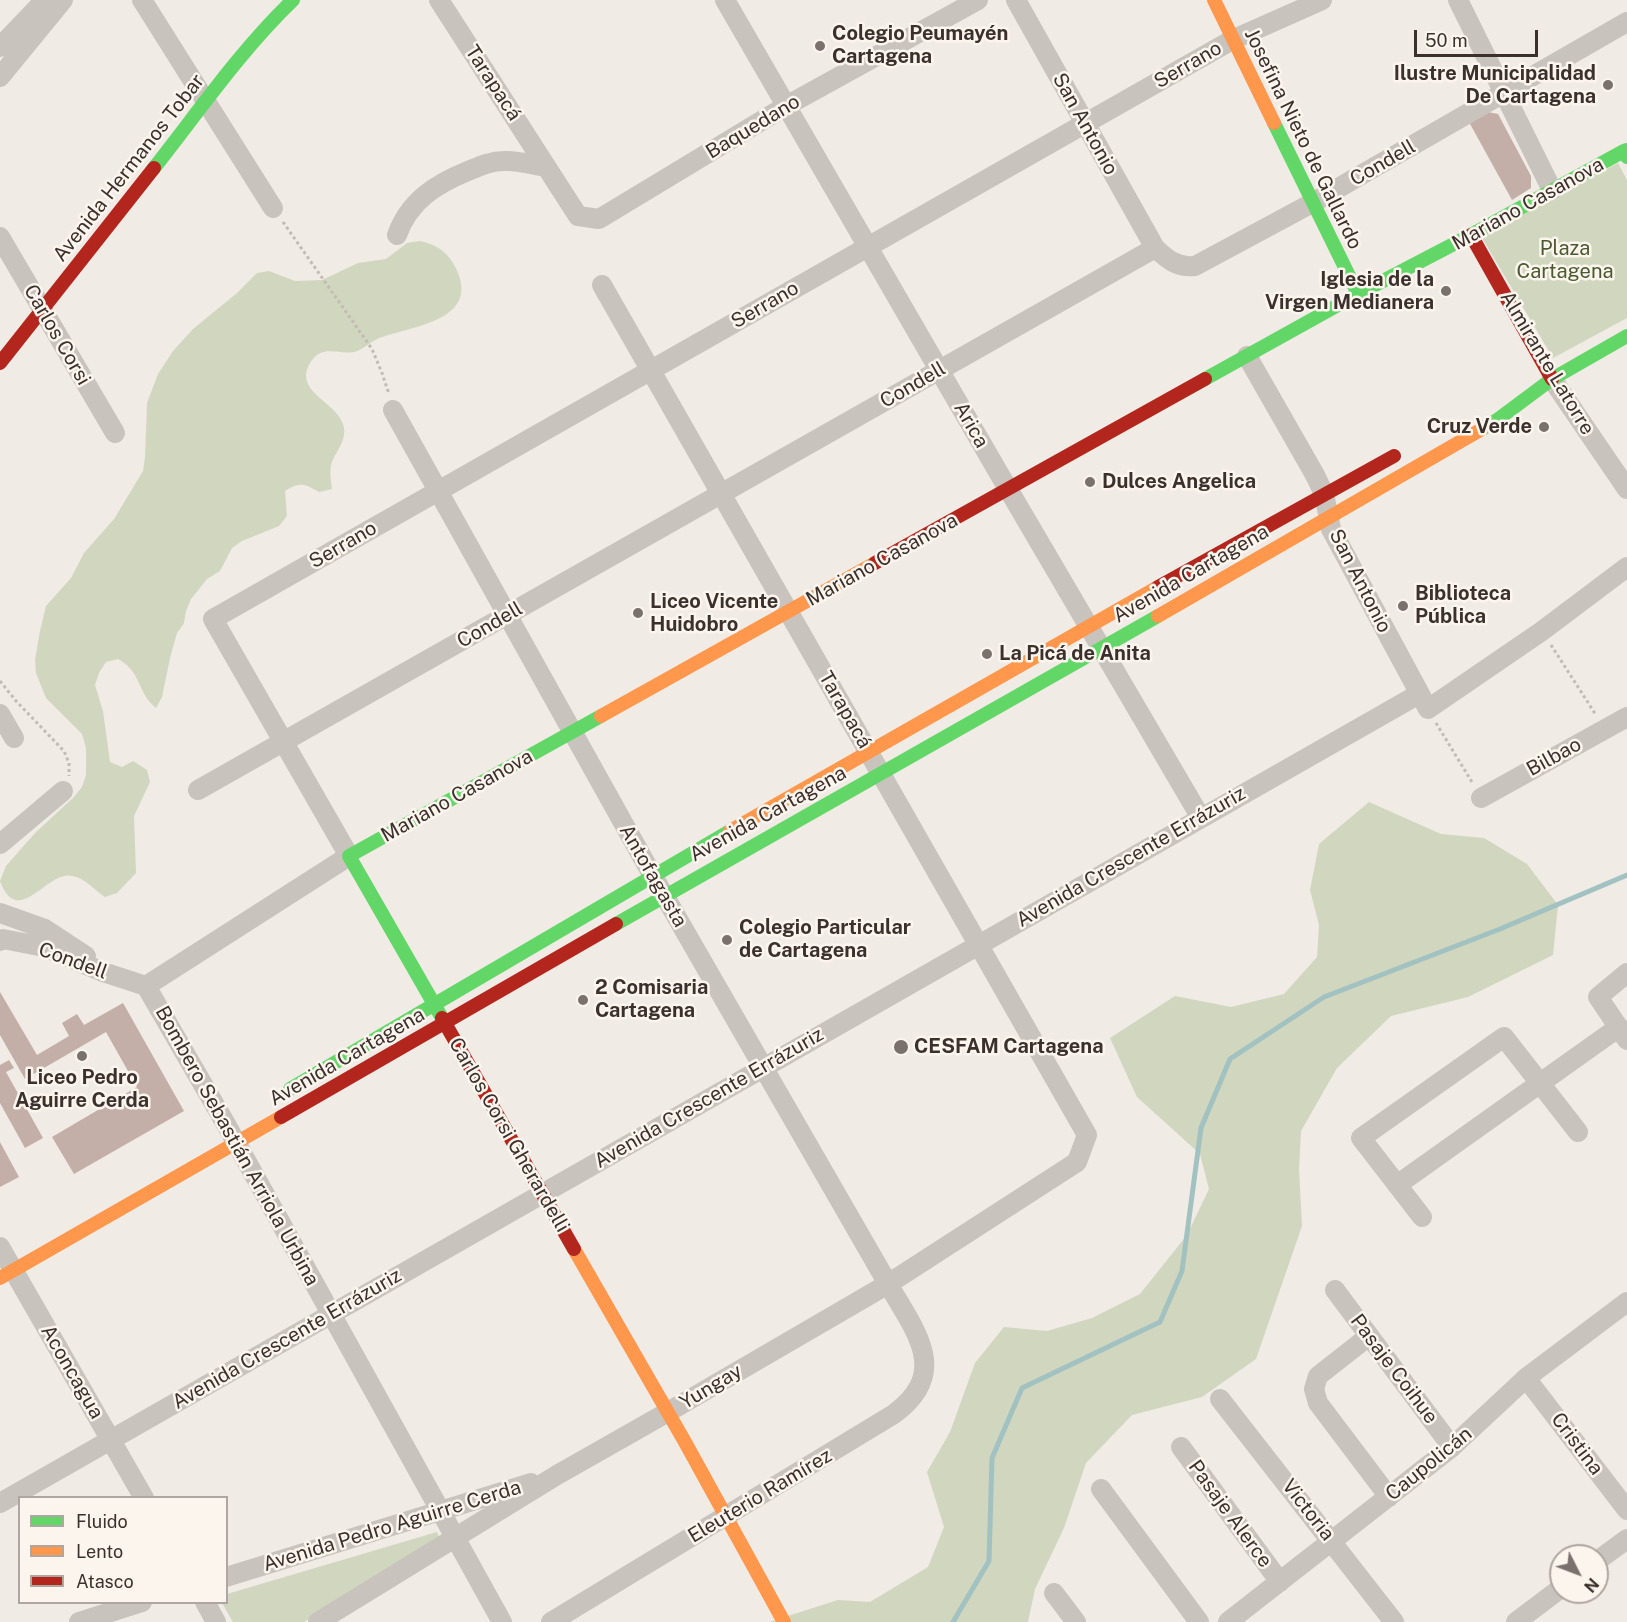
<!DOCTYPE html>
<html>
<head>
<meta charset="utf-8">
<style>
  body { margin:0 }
  #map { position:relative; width:1627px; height:1622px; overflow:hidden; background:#f0ebe5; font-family:"Public Sans",sans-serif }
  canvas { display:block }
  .legend { position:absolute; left:18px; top:1496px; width:210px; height:108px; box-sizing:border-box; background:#fbf5ee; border:2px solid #aea6a0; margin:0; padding:8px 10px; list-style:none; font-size:18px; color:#3b302b }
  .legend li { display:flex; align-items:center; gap:12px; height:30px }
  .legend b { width:30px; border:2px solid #aea6a0 }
  .north { position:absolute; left:1549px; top:1544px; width:60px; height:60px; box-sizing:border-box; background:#fbf5ee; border:2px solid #aea6a0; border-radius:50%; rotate:132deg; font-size:16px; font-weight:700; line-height:24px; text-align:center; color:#3b302b }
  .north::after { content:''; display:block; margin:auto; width:21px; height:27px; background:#7a716c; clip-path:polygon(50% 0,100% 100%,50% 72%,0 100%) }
  .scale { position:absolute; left:1414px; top:30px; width:124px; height:27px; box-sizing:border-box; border:3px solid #3b302b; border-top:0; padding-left:8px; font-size:18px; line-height:21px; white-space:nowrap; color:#3b302b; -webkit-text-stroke:4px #fbf5ee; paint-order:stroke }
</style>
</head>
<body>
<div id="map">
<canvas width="1627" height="1622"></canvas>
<ul class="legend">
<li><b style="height:8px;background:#63d668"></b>Fluido</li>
<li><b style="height:8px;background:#ff974d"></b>Lento</li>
<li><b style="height:8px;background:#b3261e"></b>Atasco</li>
</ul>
<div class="north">N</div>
<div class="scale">50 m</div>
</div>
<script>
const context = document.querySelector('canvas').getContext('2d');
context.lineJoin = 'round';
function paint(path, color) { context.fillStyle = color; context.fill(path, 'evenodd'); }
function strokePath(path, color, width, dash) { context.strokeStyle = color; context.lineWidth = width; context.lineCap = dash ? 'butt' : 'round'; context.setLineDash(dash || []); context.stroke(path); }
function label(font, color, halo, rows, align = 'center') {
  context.font = font + ' "Public Sans",sans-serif'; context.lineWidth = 5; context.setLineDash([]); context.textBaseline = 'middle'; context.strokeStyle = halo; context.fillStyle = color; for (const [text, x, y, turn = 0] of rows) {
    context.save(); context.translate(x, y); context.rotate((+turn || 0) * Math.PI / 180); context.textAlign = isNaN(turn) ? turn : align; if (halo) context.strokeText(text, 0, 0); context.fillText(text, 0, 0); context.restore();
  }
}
paint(new Path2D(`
  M1618,163l9,17v138l-74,40 -72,-122z
  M420,241c14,3 25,9 33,22 32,55 -34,62 -71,74 -10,3 -19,13 -28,15 -18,3 -33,-9 -45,13 -14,27 27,37 34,59 5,15 -6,25 -11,38 -3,8 -1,19 0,27l-13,3c-15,-9 -20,-10 -34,-1l2,25 -8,10 -37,15 -10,7 -12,23 -13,8 -16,20 -5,12 -2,12 -7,10 -7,25 -8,39 -6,11c-19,-15 -14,-36 -38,-49l-12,3 -7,11 -4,12 8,26 7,51 12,5 11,-6 14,9 3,12 -16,34 2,57 -19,20 -12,4c-11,-7 -19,-18 -32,-21 -26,-7 -55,54 -73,5l6,-15 29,-33 39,-36 8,-10 4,-12v-27l-4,-14 -36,-36 -10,-25 -1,-13 5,-29 6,-25 25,-28 13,-25 30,-34 29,-48 2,-14 2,-54 11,-29 15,-23 20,-22 44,-36 20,-20 12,-2 26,10 27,-1 36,-17 28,-4 21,-16z
  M1369,802l72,32 43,4 43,26 31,41 -5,50 -85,42 -77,19 -54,52 -36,63 -2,38 3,57 -46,133 -54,38 -70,18 -46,48 -22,65 -29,61 -7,33h-259l69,-22 32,2 58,-35 16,-40 -17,-55 23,-40 25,-69 29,-36 43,4 45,-13 48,-24 47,-59 22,-46 -9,-35 -63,-57 -27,-59 65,-42 56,11 53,-13 33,-37 2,-32 -9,-35 9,-46z
  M437,1532l3,8 -136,82h-71l-11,-19 4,-1 1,-8z`), '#d1d6bf');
strokePath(new Path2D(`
  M953,1622l36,-61 3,-103 30,-70 138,-66 22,-51 19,-143 29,-69 94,-62 176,-68 127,-54`), '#a1c2c1', 5);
paint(new Path2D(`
  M1488,112l10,2 33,62v12l-19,12 -43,-78z
  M0,992l37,63 32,-19 -7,-13 15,-9 7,11 39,-22 61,108 -110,63 -22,-37 85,-50 -31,-55 -81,47 -25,-44z
  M9,1060l5,8 -8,4 37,66 -18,10 -25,-45v-38z
  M0,1142l19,35 -19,10z`), '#c3afa7');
strokePath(new Path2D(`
  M283,222l89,127 10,24 7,21
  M1551,645l45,70
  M0,681l16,20 48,50 5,12v13
  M1436,723l36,59`), '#c2bbb6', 3, [3, 3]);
strokePath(new Path2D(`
  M142,0l131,208
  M439,0l139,216 21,3 187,-113 192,-106
  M725,0l272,470 204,348
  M1016,0l139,248c12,11 22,20 40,18l119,-64 313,-180
  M1458,0l94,190
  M0,47l45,-47
  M0,77l63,-77
  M397,235c12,-34 39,-51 71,-64 12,-5 23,-10 36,-10 14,-1 28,4 42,6
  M0,237l115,196
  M1247,356l68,119 9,19 7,35 97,180 114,-78 85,-64
  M1552,379l75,110
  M393,410l252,452 243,422c27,47 63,88 6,130l-343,208
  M0,714l14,24
  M198,790l957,-542
  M1481,798l146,-81
  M0,844l63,-53
  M0,913l45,16 41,27
  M0,941l3,-2 41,8 59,25 43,14
  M1627,973l-29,24 29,43
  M146,986l203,-130 -136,-237 1019,-579 90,-40
  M146,986l81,140 275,496
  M1397,1185l222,-158
  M1422,1217l-61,-79 143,-101 74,95
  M0,1247l144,251
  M1335,1290l117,157
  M1369,1336l-51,40 -4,13 4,14 71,94
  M1526,1378l101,132
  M1220,1399l174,223
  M1181,1447l99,135
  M1101,1489l98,133
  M0,1503l1419,-809
  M1597,1561l30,-22
  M226,1577l305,-94
  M1054,1593l22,29
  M205,1602l11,20
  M79,1622l63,-20
  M318,1622l239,-147 111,-63 220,-128 189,-122 10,-27 -485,-850
  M1228,1622l224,-175 74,-69 101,-76
  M1516,1622l45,-34`), '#c9c3be', 20);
strokePath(new Path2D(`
  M1627,150l-3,1 3,6
  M154,168c45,-57 87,-118 139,-168
  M1358,294l113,-59 153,-84
  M1205,379l153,-85 -84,-171
  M1482,429l15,-9 55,-41 75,-43
  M616,924l542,-308
  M442,1018l-93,-162 252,-140
  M290,1089l440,-258`), '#63d668', 14);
strokePath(new Path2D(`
  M1214,0l60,123
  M1158,616l324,-187
  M601,716l274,-153
  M730,831l428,-244
  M574,1249l111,193 99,180
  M0,1278l281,-161`), '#ff974d', 14);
strokePath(new Path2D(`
  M1471,235l81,144
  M0,363l154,-195
  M875,563l330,-184
  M1158,587l236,-131
  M442,1018l132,231
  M281,1117l335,-193`), '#b3261e', 14);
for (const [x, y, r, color] of [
  [820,46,6,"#7a716c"],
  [1608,85,6,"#7a716c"],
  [1446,291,6,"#7a716c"],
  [1544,427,6,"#7a716c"],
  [1090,482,6,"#7a716c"],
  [1403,606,6,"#7a716c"],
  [638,613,6,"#7a716c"],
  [987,654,6,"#7a716c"],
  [727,940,6,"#7a716c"],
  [583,1000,6,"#7a716c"],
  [901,1047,8,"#7a716c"],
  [82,1056,6,"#7a716c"]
]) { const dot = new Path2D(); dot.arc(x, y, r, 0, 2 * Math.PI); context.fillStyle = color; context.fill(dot); strokePath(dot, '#fbf5ee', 2); }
label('bold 20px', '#3b302b', '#fbf5ee', [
  ["Colegio Peumayén",832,34],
  ["Cartagena",832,57],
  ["Ilustre Municipalidad",1596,74,"right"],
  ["De Cartagena",1596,97,"right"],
  ["Iglesia de la",1434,280,"right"],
  ["Virgen Medianera",1434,303,"right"],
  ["Cruz Verde",1532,427,"right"],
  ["Dulces Angelica",1102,482],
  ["Biblioteca",1415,594],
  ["Pública",1415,617],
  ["Liceo Vicente",650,602],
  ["Huidobro",650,625],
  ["La Picá de Anita",999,654],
  ["Colegio Particular",739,928],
  ["de Cartagena",739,951],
  ["2 Comisaria",595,988],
  ["Cartagena",595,1011],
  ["CESFAM Cartagena",914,1047],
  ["Liceo Pedro",82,1078,"center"],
  ["Aguirre Cerda",82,1101,"center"]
], 'left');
label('20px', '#3b302b', '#fbf5ee', [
  ["Serrano",1188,65,-30],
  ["Tarapacá",493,83,57],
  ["San Antonio",1085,124,61],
  ["Baquedano",753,127,-31],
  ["Josefina Nieto de Gallardo",1303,139,64],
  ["Condell",1383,163,-30],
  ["Avenida Hermanos Tobar",129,168,-52],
  ["Mariano Casanova",1528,204,-29],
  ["Serrano",765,305,-30],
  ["Carlos Corsi",57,335,60],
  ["Almirante Latorre",1547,363,59],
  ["Condell",913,385,-30],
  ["Arica",971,425,60],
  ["Serrano",343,545,-30],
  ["Mariano Casanova",882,560,-29],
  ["Avenida Cartagena",1191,574,-30],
  ["San Antonio",1360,581,63],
  ["Condell",490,625,-30],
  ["Tarapacá",845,710,60],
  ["Bilbao",1554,757,-29],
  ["Mariano Casanova",457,796,-29],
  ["Avenida Cartagena",768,814,-29],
  ["Avenida Crescente Errázuriz",1131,857,-30],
  ["Antofagasta",653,876,60],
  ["Condell",73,961,20],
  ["Avenida Cartagena",347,1057,-30],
  ["Avenida Crescente Errázuriz",709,1098,-30],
  ["Carlos Corsi Gherardelli",509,1135,60],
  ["Bombero Sebastián Arriola Urbina",237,1146,61],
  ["Avenida Crescente Errázuriz",287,1339,-30],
  ["Pasaje Coihue",1394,1369,53],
  ["Aconcagua",72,1372,60],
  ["Yungay",711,1387,-31],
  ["Cristina",1577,1444,53],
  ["Caupolicán",1429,1464,-39],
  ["Eleuterio Ramírez",760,1496,-31],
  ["Victoria",1308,1510,52],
  ["Pasaje Alerce",1230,1514,54],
  ["Avenida Pedro Aguirre Cerda",392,1526,-17]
]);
label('20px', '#4a5a2e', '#fbf5ee', [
  ["Plaza",1565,249],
  ["Cartagena",1565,272]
]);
</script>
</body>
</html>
